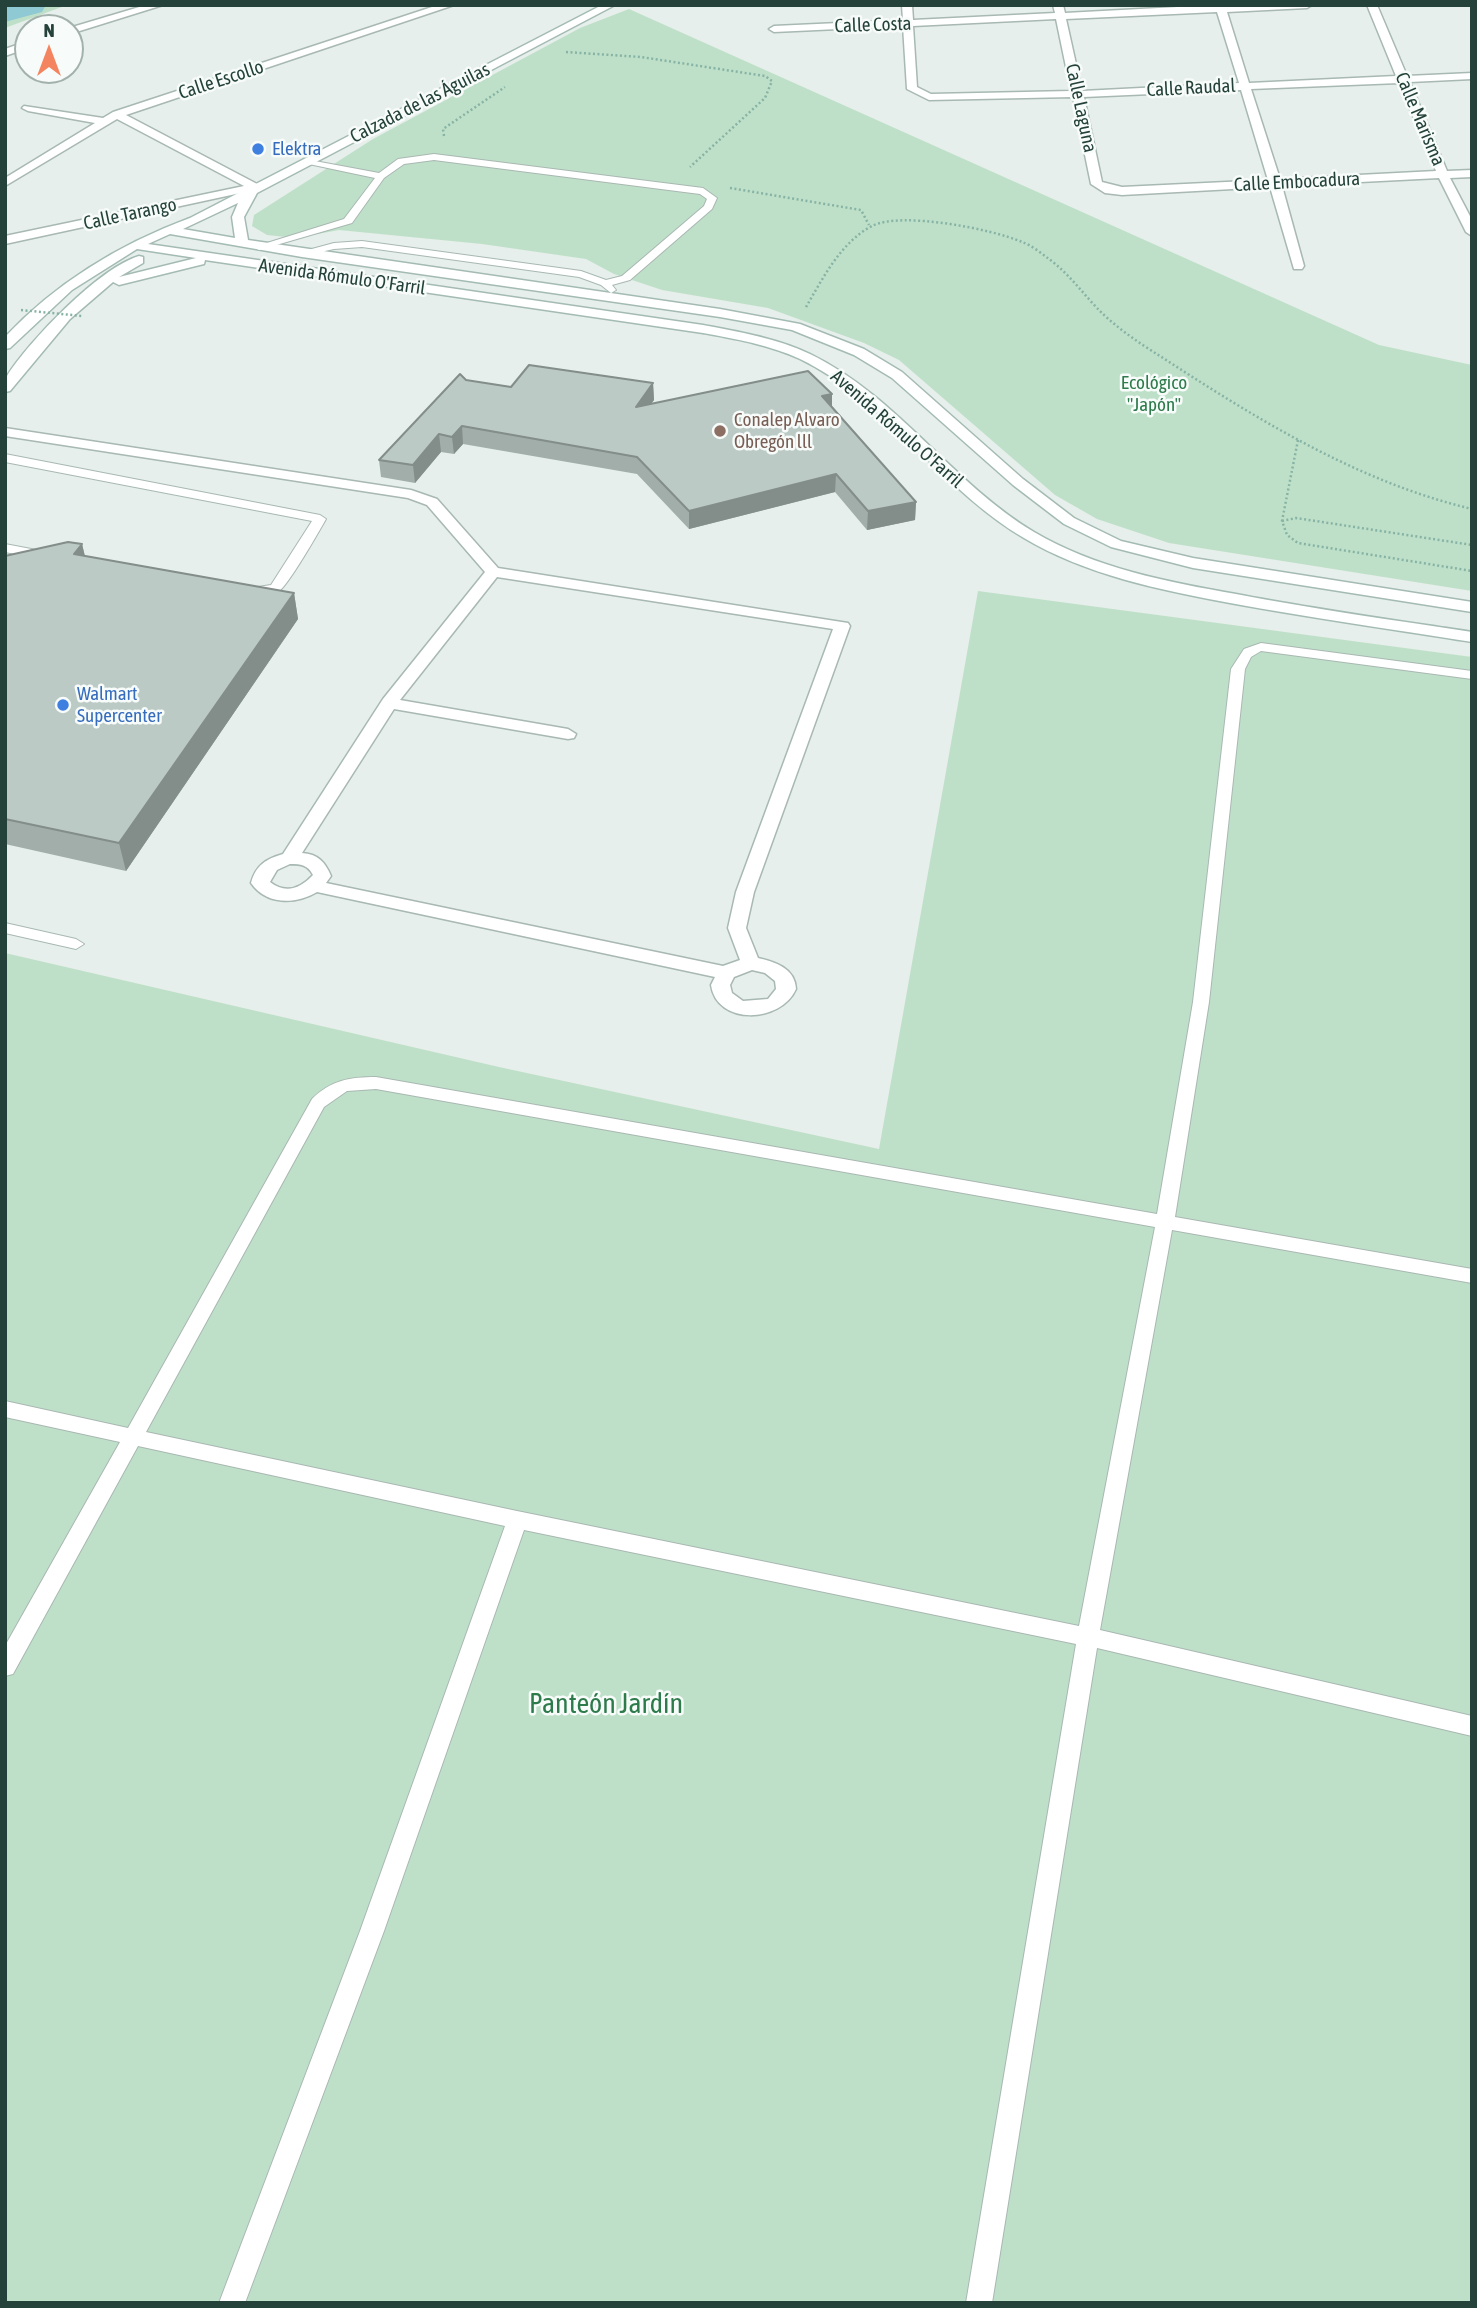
<!DOCTYPE html>
<html>
<head>
<meta charset="utf-8">
<style>
  body { margin:0 }
  #map { position:relative; width:1477px; height:2308px; overflow:hidden; background:#e6efeb; font-family:"Asap Condensed",sans-serif }
  canvas { display:block }
  .frame { position:absolute; inset:0; border:7px solid #24423a; pointer-events:none }
  .north { position:absolute; left:14px; top:14px; width:70px; height:70px; box-sizing:border-box; background:#f7fbf9; border:2px solid #a3b1ad; border-radius:50%; rotate:0deg; font-size:19px; font-weight:700; line-height:28px; text-align:center; color:#24423a }
  .north::after { content:''; display:block; margin:auto; width:24px; height:32px; background:#f4845f; clip-path:polygon(50% 0,100% 100%,50% 72%,0 100%) }
</style>
</head>
<body>
<div id="map">
<canvas width="1477" height="2308"></canvas>
<div class="frame"></div>
<div class="north">N</div>
</div>
<script>
const context = document.querySelector('canvas').getContext('2d');
context.lineJoin = 'round';
function paint(path, color) { context.fillStyle = color; context.fill(path, 'evenodd'); }
function strokePath(path, color, width, dash) { context.strokeStyle = color; context.lineWidth = width; context.lineCap = dash ? 'butt' : 'round'; context.setLineDash(dash || []); context.stroke(path); }
function label(font, color, halo, rows, align = 'center') {
  context.font = font + ' "Asap Condensed",sans-serif'; context.lineWidth = 5; context.setLineDash([]); context.textBaseline = 'middle'; context.strokeStyle = halo; context.fillStyle = color; for (const [text, x, y, turn = 0] of rows) {
    context.save(); context.translate(x, y); context.rotate((+turn || 0) * Math.PI / 180); context.textAlign = isNaN(turn) ? turn : align; if (halo) context.strokeText(text, 0, 0); context.fillText(text, 0, 0); context.restore();
  }
}
paint(new Path2D(`
  M5,5h62l-62,23z
  M629,9l750,336 93,20v226l-303,-48 -72,-24 -42,-24 -156,-135 -35,-17 -96,-35 -106,-18 -48,-16 -28,-15 -104,-15 -143,-14 -43,8 -29,-3 -15,-9 2,-11 119,-76 207,-111z
  M978,591l494,66v1646h-1467v-1350l494,114 380,82z`), '#bfe0c8');
paint(new Path2D(`
  M5,5h41l-4,7 -37,10z`), '#8ec9d4');
const service = new Path2D(`
  M434,154l269,34 14,10 -5,11 -82,71 -18,5 4,5 -5,3 -10,-8 -22,-8 -217,-30 -28,2 -32,7 -5,-3 37,-10 28,-2 219,30 25,9 16,-4 82,-70 3,-7 -7,-5 -266,-34 -30,4 -20,14 -32,45 -93,27 -5,-3 90,-28 31,-41 -71,-15v-4l75,14 19,-14z
  M5,454l315,61 6,4c-8,14 -38,67 -48,73 -10,5 -22,5 -33,3v-6l26,-4 41,-64 -307,-59z
  M5,544l42,8 6,4 -6,4 -42,-8z
  M1261,643l211,28v8l-211,-28 -10,6 -6,12 -36,333 -34,215 297,52v14l-300,-53 -72,400 372,86v20l-375,-88 -105,655h-26l110,-659 -552,-114 -140,401 -139,372h-26l141,-372 145,-405 -367,-80 -125,228 -8,2v-30l115,-204 -115,-25v-16l123,27 184,-329c19,-19 38,-22 64,-22l781,137 36,-212 38,-333 13,-20zM376,1089l779,138 -76,399 -562,-115 -371,-79 178,-325 23,-16z
  M5,923l71,16 8,5 -8,5 -71,-16z`);
const minor = new Path2D(`
  M146,5h17l-93,29 -1,-6z
  M438,5h16l-328,110 133,70v4l-254,55v-8l239,-50 -127,-67 -112,67v-8l90,-55 -67,-12 -6,-3 2,-2 79,12 10,-6z
  M902,5h10l1,15 142,-7 -2,-8h10l2,8 150,-8h97l-5,3 -80,4 22,71 147,-7 -29,-71h10l30,71 65,-3v6l-62,3 37,89 25,-1v7l-22,1 22,42v16l-6,-4 -27,-54 -157,8 22,80 -2,3h-8l-24,-82 -148,8 -17,-2 -14,-9 -18,-87 -144,3 -22,-11 -4,-63 -129,6 -5,-3 5,-3 129,-6zM1217,12l22,71 -157,8 -16,-72zM1056,19l15,72 -140,3 -14,-7 -4,-61zM1399,83l37,88 -156,8 -29,-90zM1241,90l27,90 -146,7 -20,-5 -18,-85z
  M28,41v7l-23,8v-7z
  M5,428l406,62 26,9 61,69 350,55 2,3 -96,266 -8,36 12,30c17,4 37,10 38,31 -15,34 -79,37 -85,-4l4,-8 -398,-85c-22,13 -51,13 -66,-9 5,-18 15,-24 32,-29l100,-155 102,-127 -58,-67 -19,-7 -403,-62zM497,577l336,52 -97,263 -8,36 12,32 -17,6 -397,-83 5,-7c-6,-14 -13,-22 -29,-23l92,-144 174,30 6,-1 2,-4 -8,-5 -168,-29zM290,864c11,0 18,1 23,11 -13,14 -28,19 -43,7l7,-12zM752,970l13,3 10,8 1,8 -8,10 -25,2 -11,-8 -2,-8 4,-8z`);
const secondary = new Path2D(`
  M602,5h13l-358,188 -13,24 4,23 472,69 80,15 64,25 38,23 121,107 51,39 47,23 72,17 279,44v10l-279,-44 -82,-21 -47,-23 -51,-39 -121,-107 -38,-23 -62,-25 -72,-13 -418,-60 -132,-23 -22,10 555,81c36,7 74,13 107,29 87,42 142,129 224,178 61,36 133,50 202,62 78,15 157,26 236,38v10c-81,-13 -161,-24 -242,-39 -70,-13 -144,-28 -206,-65 -83,-49 -137,-137 -224,-179 -30,-14 -64,-20 -97,-26l-498,-73 -1,4 -85,21 -6,-3 -43,37 -60,72 -5,1c0,-6 -1,-11 2,-16 22,-35 92,-108 132,-120l4,1v6l-24,14 77,-19 -59,-9 -65,41 -62,58 -5,1v-12c52,-55 115,-93 185,-119zM238,203l-6,14 3,21 -52,-9z`);
strokePath(service, '#a8b8b2', 2);
strokePath(minor, '#a8b8b2', 3);
strokePath(secondary, '#a4bbb3', 3);
strokePath(new Path2D(`
  M566,52l75,5 124,19 7,5 -7,17 -75,69
  M444,136l-1,-7 62,-42
  M730,188l131,22 8,15
  M806,307c17,-29 35,-65 66,-81 29,-15 120,3 150,16 9,3 19,11 27,17 19,14 32,32 48,49 17,18 42,35 63,48 97,63 198,126 312,153
  M1298,440l-16,81 5,14 11,8 174,28
  M1282,521l14,-3 176,27`), '#86b3a5', 2.5, [2, 2.5]);
paint(service, '#fff');
paint(minor, '#fff');
paint(secondary, '#fff');
strokePath(new Path2D(`
  M21,310l61,6`), '#86b3a5', 2.5, [2, 2.5]);
paint(new Path2D(`
  M466,380l45,7 142,-4 1,17 -3,4 181,-10v12l84,96 -1,18 -48,10 -32,-38 -146,37 -52,-55 -174,-30 -9,10 -13,-2 -26,31 -34,-6 -2,-17z
  M82,544l3,12 209,37 4,26 -172,252 -121,-27v-288z`), '#a1aea9');
paint(new Path2D(`
  M653,383l1,17 -18,25v-18z
  M832,394v17l-10,-15z
  M462,426l1,18 -9,10 -2,-17z
  M439,434l2,18 -26,31 -2,-18z
  M836,474l-1,18 -146,37v-18z
  M916,502l-1,18 -48,10 1,-19z
  M82,544l6,26 -14,-16z
  M294,593l4,26 -172,252 -7,-28z`), '#838d89');
const building = new Path2D(`
  M529,365l124,18 -17,24 172,-36 24,23 -10,2 94,106 -48,9 -32,-37 -147,37 -52,-54 -175,-31 -10,11 -13,-3 -26,31 -34,-5 81,-86 6,6 45,7z
  M68,542l14,2 -8,10 220,39 -175,250 -114,-24v-263z`);
paint(building, '#bbcac4');
strokePath(building, '#838d89', 2);
for (const [x, y, r, color] of [
  [258,149,7,"#3f7fe0"],
  [720,431,7,"#8d6e63"],
  [63,705,7,"#3f7fe0"]
]) { const dot = new Path2D(); dot.arc(x, y, r, 0, 2 * Math.PI); context.fillStyle = color; context.fill(dot); strokePath(dot, '#f7fbf9', 2.5); }
label('19px', '#24423a', '#f7fbf9', [
  ["Calle Costa",873,25,-2],
  ["Calle Escollo",221,80,-18],
  ["Calle Raudal",1191,88,-3],
  ["Calzada de las Águilas",420,103,-27],
  ["Calle Laguna",1081,108,78],
  ["Calle Marisma",1420,119,67],
  ["Calle Embocadura",1297,182,-3],
  ["Calle Tarango",130,214,-12],
  ["Avenida Rómulo O'Farril",342,277,8],
  ["Avenida Rómulo O'Farril",897,429,41]
]);
label('19px', '#366cbe', '#f7fbf9', [
  ["Elektra",272,149],
  ["Walmart",77,694],
  ["Supercenter",77,716]
], 'left');
label('19px', '#2d7a4b', '#f7fbf9', [
  ["Ecológico",1154,383],
  ["\"Japón\"",1154,405]
]);
label('19px', '#785e54', '#f7fbf9', [
  ["Conalep Alvaro",734,420],
  ["Obregón lll",734,442]
], 'left');
label('28px', '#2d7a4b', '#f7fbf9', [
  ["Panteón Jardín",606,1704]
]);
</script>
</body>
</html>
